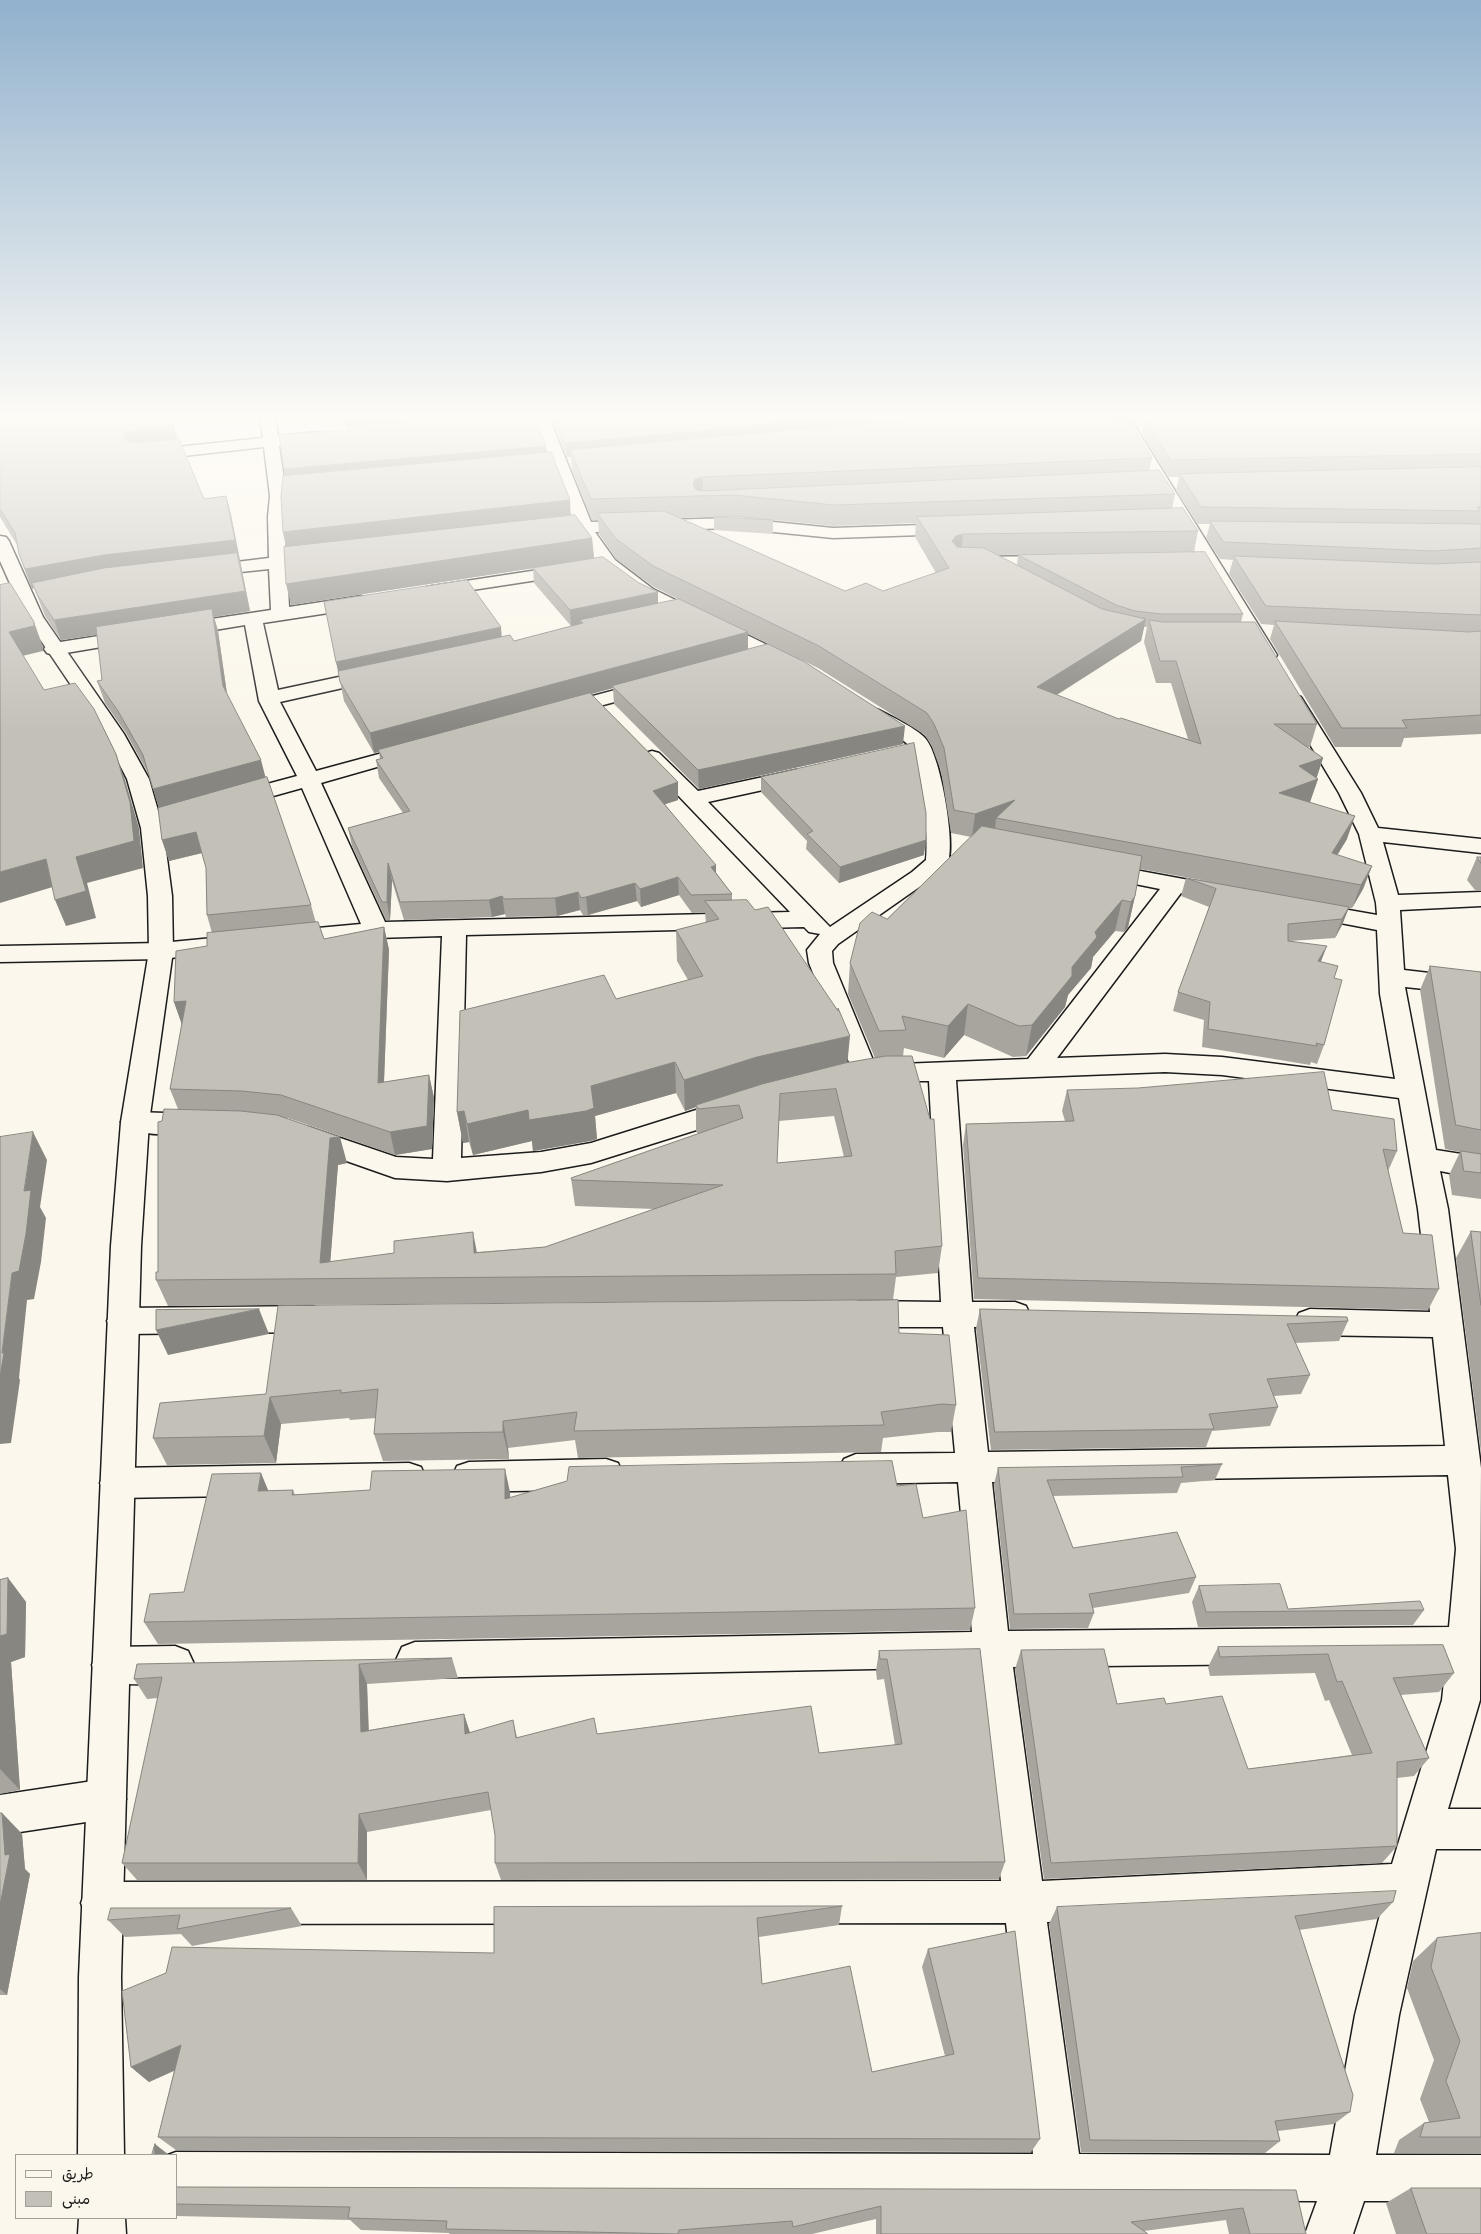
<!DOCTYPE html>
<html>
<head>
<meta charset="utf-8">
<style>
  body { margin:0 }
  #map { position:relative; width:1481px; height:2234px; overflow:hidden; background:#fbf7ec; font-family:Sriracha,"Playpen Sans Arabic",sans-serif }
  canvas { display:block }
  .legend { position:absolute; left:15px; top:2154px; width:162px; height:65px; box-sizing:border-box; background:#fbf7ec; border:1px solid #a29f99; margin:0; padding:6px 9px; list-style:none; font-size:15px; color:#1c1c1c }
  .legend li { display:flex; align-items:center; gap:10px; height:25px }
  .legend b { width:25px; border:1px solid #a29f99 }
</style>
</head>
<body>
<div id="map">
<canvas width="1481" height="2234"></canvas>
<ul class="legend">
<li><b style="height:6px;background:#fbf7ec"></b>طريق</li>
<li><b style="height:14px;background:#c3c0b8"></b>مبنى</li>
</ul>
</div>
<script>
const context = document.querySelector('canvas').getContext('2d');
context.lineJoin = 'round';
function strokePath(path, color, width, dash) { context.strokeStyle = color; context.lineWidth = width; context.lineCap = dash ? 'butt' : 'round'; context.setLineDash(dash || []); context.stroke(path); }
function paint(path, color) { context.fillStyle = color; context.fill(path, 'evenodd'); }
const minor = new Path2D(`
  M260,420h16l2,16 38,-4 6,2 2,3 -2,3 -6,2 -37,4 6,39 34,-3 6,2 2,3 -2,3 -39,5 -2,22 2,39 36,-4 6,1 3,4 -3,4 -41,5 2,41 72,-11 7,2 2,4 -2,4 -7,2 -98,15 15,67 98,-21 7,2 3,4 -3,4 -103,23 36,69 96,-26 7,2 4,4 -4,4 -98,28 64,139 405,-10 -145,-151 -4,-4 4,-4 7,-2 7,2 39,38 98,-21 8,1 3,5 -3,5 -96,21 122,125 82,-55 14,-12c3,-20 -4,-98 -16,-113 -5,-8 -35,-23 -45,-29l-3,-4 3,-4 7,-2 7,2c13,7 37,18 46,28 15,16 29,98 24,120 -2,7 -8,13 -14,18l-97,68 -6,7 1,12 42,102 153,-6 132,-170 -65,-13 -4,-5 4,-5 8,-2 118,22 8,2 4,5 -4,5 -8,2 -40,-7 -124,165 108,-4 57,3 173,22 -15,-85 -3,-64 -68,-13 -8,-2 -4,-5 4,-5 8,-2 68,12 -1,-12 -17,-69 -20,-41 -55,-92 3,-4 7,-2 7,2 60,96 17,35 103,11v14l-98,-11 15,53 83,-3v14l-81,4 4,60 77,9v16l-76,-8 31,163 45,7v22l-41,-8 8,38 33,259 -1,232 -32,109h33v40h-45l-37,166 -23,140h105v46h-117l-11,33h-48l12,-33 -1141,-3v-43h-8l8,-3 857,2 -27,-231 -904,1 -15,-6 -6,-15 6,-15 15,-6 899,-1 -25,-214 -561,11 -13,-5 -6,-13 6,-13 13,-5 557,-10 -14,-150 -102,2 -12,-5 -5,-10 5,-10 12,-5 99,-1 -12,-126h-83l-11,-4 -4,-9 4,-9 11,-4 81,1 -12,-221h-53l-10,3 -9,-2 -48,-119 -2,-13 13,-16 -11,-2 -5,-5 -338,8 -5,223 80,-6 50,-9 140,-44 10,3 4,7 -4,7 -150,47 -50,9 -94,9 -52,-3 -97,-34 -4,-7 4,-7 10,-3 88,30 37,2 9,-223 -66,2 -91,9 -9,-3 -3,-5 3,-5 9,-3 76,-7 -59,-136 -68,19 -8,-2 -3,-5 3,-5 71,-19 -38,-75 -14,-76 -67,11 -7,-2 -2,-4 2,-4 7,-2 93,-14 -2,-41 -66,7 -6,-1 -3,-4 3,-4 6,-1 66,-8 -1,-41 2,-21 -6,-49 -116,13 -6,-2 -2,-3 2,-3 6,-2 115,-12zM1165,1072l57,3 177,23 19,111 12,103 -120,-3 -11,4 -5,9 5,9 11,4 123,2 12,109 -457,6 -14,-125 41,1 11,-4 4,-9 -4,-9 -11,-4h-43l-16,-222zM1448,1475l8,74 -7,78 -441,4 -16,-149zM1446,1662l-4,38 -50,164 -350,17 -29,-214zM1382,1906l-27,109 -25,140 -251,-1 -32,-232z
  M534,420h16l41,102 143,-4 99,10 119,-4 6,1 3,4 -3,4 -6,1 -119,4 -99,-10 -139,4 20,28 38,29 145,71 3,4 -3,4 -7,2 -7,-2c-26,-13 -53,-26 -79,-39 -42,-21 -109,-49 -127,-96l-30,3 -6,-1 -3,-4 3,-4 32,-4z
  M1115,420h16l146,235 -3,4 -7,2 -7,-2 -3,-4z
  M1054,556l6,1 3,4 -3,4 -88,2 -6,-1 -3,-4 3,-4 6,-1z
  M571,565l6,1 3,4 -3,4 -144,22 -6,-1 -3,-4 3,-4 6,-1z
  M136,630l7,2 3,4 -3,4 -89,15 -7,-2 -3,-4 3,-4 7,-2z
  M649,681l7,2 3,4 -3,4 -94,25 -7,-2 -3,-4 3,-4z
  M244,935l9,2 3,6 -3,6 -92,10 -161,3v-16l161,-3z
  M135,1112l61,2 10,3 4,7 -4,7c-20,6 -61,4 -81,-2l-4,-7 4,-7z
  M312,1306l11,4 5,9 -5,9 -11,4 -189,2 -11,-4 -5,-9 5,-9 11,-4z
  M606,1459l12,4 5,11 -5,11 -12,4 -137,3 -12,-4 -5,-11 5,-11 12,-4z
  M409,1463l12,4 5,11 -5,11 -12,4 -292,5 -12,-4 -5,-11 5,-11 12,-4z
  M175,1646l13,5 6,13 -6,13c-22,9 -68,10 -90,1l-6,-13 6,-13 13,-5z
  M106,1779l14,6 6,14 -6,14 -14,6 -106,16v-40z`);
const major = new Path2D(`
  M0,536l6,1 3,4 34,76 81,117 25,45 14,49 9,68 1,55 -24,171 -8,124 -20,731 3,178h-46l1,-178 32,-731 10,-124 28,-171 -1,-55 -7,-68 -14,-49 -23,-45 -79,-117 -25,-56z
  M79,2218h46l1,16h-48z`);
strokePath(minor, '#1c1c1c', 3);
strokePath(major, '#1c1c1c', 3);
paint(minor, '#fbf7ec');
paint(major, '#fbf7ec');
paint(new Path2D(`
  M0,420l178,19 26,60 22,-3 5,19 19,96 -36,6 4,14 9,63 38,84 46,127 5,18 8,16 60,-12 5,23 -5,132 45,-7 5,23 -2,51 -37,6 -107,-37h-4l63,45 -9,2 -8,97 147,-10 68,-5 109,-38 -79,-3 -4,-28 127,-44 -2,-3v-24l-11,4 -9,-18 -81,23 2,23 -7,2 -57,10 -1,-10 -59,14 -4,-13 -6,1 -6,-31 159,-113 72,-19 -11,-19 -1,-31 30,-7 -1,-11 -13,1 -13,-18 -38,12 -4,-6 -49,14h-5l-3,-5 -23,6 -51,1 -1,-3 -13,3 -88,3 -12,-39 -2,39h-4l-34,-74 -4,-18 55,-15 -24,-35 -3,-18 4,-1 -1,-7 -5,1 -30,-52 -20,-99 178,35 12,4 67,-17 -10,2 -37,-43 -1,-15 -242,37 -5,-58 -3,-15 2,-56 -1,-7 64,-39v-3h-2l-2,-7h192l10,26 1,6 24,63 21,23 2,20 45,25 19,9v12l20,-5 -24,-12 -38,-28 -17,-25 -1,-14h-6l-20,-49 -1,-14h-4l-15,-37h576l24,38 -3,13 26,23 -3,15 26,22 -4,21 -197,3 20,10 1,-10 225,59 -2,8 76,102 -7,23h-3l16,11 -7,20 2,1 -8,23 37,37 -10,16 35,11 -9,23 -11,19h-3l-7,17 -7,13 -45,3 31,21 13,16 -10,67 -7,19 -6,-2 -1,3 -108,-18 2,-27 -31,-9 5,-19 31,-85 -28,-11 5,-18 21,3 -67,-12 -5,27 -7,31 -4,5 -9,-1 -22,26 -2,11 -23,27 -3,12 -39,49 -13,1 -49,-22 -20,23 -40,-10 -1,8 39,190 -4,27 -42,4 -3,23 -725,6 -12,-26 2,-8 4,-151 16,-12 -8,-20 12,-65 -8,-22 33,-56 5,-13 -5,-18 -1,-47 -4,-15 -33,8 -7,-21 -3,-32 -10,-33 -23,-42 -21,-30 -8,-22 5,-1 -5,-45 -36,5 -16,-24 -11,-28 -2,1 -6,-15 -7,-20 -2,-9 -17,-28zM734,516l-20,1v13l59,4v-14l60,6 83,-3 -1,14 21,36 -53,18h-38l-166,-73zM1144,627h3l-3,15 12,41h15l17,56 -69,-20 -62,-24 84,-54zM748,634l70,34 107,67 7,12 9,24 10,62 20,4 -84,82 -37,44 -2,31 27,64 -27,5 -116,-163v-6l-67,-90 13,-4v-18l-87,-88 22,-6 1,16 85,85 204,-45 -155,-95zM834,1116l10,41 -67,6 2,-42z
  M1140,420h341v314l-77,4 -3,9h-66l-65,-108 4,-14 -13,-1 -32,-50 4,-14 -13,-1 -14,-21 4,-14h-13l-21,-33 3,-14h-11l-24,-39 -2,-6 2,-8z
  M761,777l163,78 -85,28 -33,-34 1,-8 -46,-49z
  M1477,857h4v34l-6,-1 -8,-10z
  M1430,966l51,6v227l-29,-4 -3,-20 11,-23 -15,-3 -25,-159z
  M1067,1090l265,20 65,41 -9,20 15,62 36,56 -11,21 -454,-11 -11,-154 3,-21 99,-3 -3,-10z
  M1471,1231l10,1v221l-25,-195z
  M980,1309l368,12 -9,20 -44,2 15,32 -9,19 -27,2 4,11 -8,19 -58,5 -6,16 -215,3 -15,-122z
  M899,1333l57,72 -5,27h-13l-55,6 -2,14 -303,6 -3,-18 -67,8 1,11 -126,2 -9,-27 2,-16 -26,2 -1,-2 -68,6 -5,39 -109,2 -14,-27 113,-44z
  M1222,1464l-7,16 -34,3 -4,10 -124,3 20,52 123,29 -7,16 -96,15 1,5 -6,15 -78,1 -16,-145 4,-16z
  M897,1486l26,32 52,90 -5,22 -812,14 -14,-22 40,-30 84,-101 25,-1 2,5 215,-3v6z
  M8,1578l18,24 -1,55 -14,5 9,128 -20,4v-214z
  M1199,1586l89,23 136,1 -11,15 -215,2 -6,-25z
  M1443,1645l11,28 -15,19 -38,3 28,63 -15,18 -17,2v68l-15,17 -338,16 -29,-210 6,-19 96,54h49l82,65 104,-14 -23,-55 -4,1 -10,-28 -105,3 -2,-9 10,-20z
  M980,1649l25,213 -6,17 -498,1 -6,-17v-28l-4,-25 -124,22v48h-230l-15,-17 36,-165 -11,1 -13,-20 318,-21 6,20 -91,6 2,46 95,-16 6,19 43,-13 4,17 80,-3 222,19 76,-8 -11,-66 -7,1 -1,-9 3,-20z
  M0,1813h2l20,21 3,35 5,5 -23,121h-7z
  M1393,1902l-16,17 -78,11 51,182 -16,12 -56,7 2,10 -15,12 -184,-1 -32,-228 8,-17z
  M842,1906l-3,19 -80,12 3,47 110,88 73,-16 -23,-89 6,-18 112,190 -9,13 -855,-2 -18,-13 16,-66 -25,11 -18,-15 363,-114z
  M291,1908l11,18 -110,20 -11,-12 -56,3 -17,-17z
  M1481,1933v221l-87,-1 5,-13 25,-17 5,-1 -9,-23 14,-39 -27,-72 6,-27 24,-23z
  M176,2187l1120,3 10,44h-77l-3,-14 -82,11 4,3h-272v-15l-64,15h-362l-1,-1 -88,-3 -11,-10 -174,-4z
  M1411,2188l70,46h-85l-10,-31z`), '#a8a59e');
paint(new Path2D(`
  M345,420h73l-72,7z
  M818,420h20v12l-268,18 1,7h-4l-1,-14z
  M174,426l5,18 -48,7 -7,-13 2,-5 7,-3z
  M546,446l1,13 -260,24 -3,-14z
  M703,477v19h-10v-11l2,-6z
  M226,496l5,19 19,96 -36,6 4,14 11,77 -6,-22 -10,-69 -152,23 -7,-20 -22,-37 2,5 -2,1 -7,-20z
  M570,500l1,21 -283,33 -5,-22z
  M963,534l-2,21 -9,-14 4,-5z
  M592,538l2,21 -303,46 -5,-21z
  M658,592v15l-78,13 1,4 -10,2 -1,-16z
  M1146,619l-5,22 -107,68 3,-22z
  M34,622l9,25v4l-25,6 -9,-25z
  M501,627l1,13 -163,35 -3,-13z
  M748,632v19l-136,35 1,2 -239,65 -4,-20z
  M905,726l-2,18 -204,45 -1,-19z
  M116,754l9,26 14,48 4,40 -56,15 9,35 -30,8 -11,-26 21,-43z
  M1323,758l-7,22 2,-1 -8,23 -31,-9 20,-27z
  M261,760l6,23 -107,29 -7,-23z
  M678,782v18l-24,8 -1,-17z
  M1015,800l-19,18 -1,11 -23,8 3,-23z
  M1355,816l-8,23 -23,38 8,-24z
  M196,832l6,21 -33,8 -7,-21z
  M926,840l-2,15 -85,28 1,-16z
  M46,859l10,27 -56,17v-31z
  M388,863l4,18 -2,39 -3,-18z
  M716,865v18l-5,-16z
  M1372,866l-9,23 -11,19 9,-23z
  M678,877l1,18 -38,12 -1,-18z
  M635,883l2,18 -49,14 -2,-18z
  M578,892l2,18 -23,6 -2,-18z
  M502,896l3,18 -13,3 -3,-17z
  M1135,896l-7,31 -4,5 7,-30z
  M1122,900l-7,31 -22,26 -2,11 -23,27 -3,12 -39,49 6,-31 63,-93z
  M1349,907l-7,18 -7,13 7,-19z
  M384,927l5,23 -6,156 -5,-23z
  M1327,946l-7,18 -2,-3z
  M186,1001l-4,24 -8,-23z
  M968,1004l-4,31 -20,23 4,-32z
  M850,1036l-3,31 -151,38v2l-11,4 -1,-31 73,-23z
  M675,1062l1,31 -81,23 2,23 -7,2 -57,10 -1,-10 -59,14 -6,-31 124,-38z
  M429,1075l5,23 -2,51 -37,6 -5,-23z
  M464,1111l5,31 -6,1 -6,-31z
  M33,1132l14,28 -7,47 6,11 -5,44 -7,37 -7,1 -8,78 1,2 -9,63 -11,1v-67l2,-24 10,-80z
  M340,1137l7,26 -9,2 -9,113 -9,-15 10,-125z
  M473,1232l5,26 1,21 -5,-26z
  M259,1309l10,25 -101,21 -12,-25z
  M270,1397l11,27 -5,39 -12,-27z
  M503,1421l5,27 1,11 -6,-27z
  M505,1469l5,23 1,31 -6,-24z
  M261,1473l10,24 -13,-6z
  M8,1578l18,24 -1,55 -14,5 9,128 -20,-21v-133z
  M359,1664l8,20 2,67 -8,-19z
  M464,1714l6,19 -5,1z
  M2,1813l20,21 3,35 5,5 -23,121 -7,-6v-84l5,-50z
  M359,1814l8,18v48l-9,-17z
  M181,2045l16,15 -48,22 -18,-15z
  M155,2144l14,11h-15z`), '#888681');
const building = new Path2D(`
  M0,420h172l2,6 -41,4 -7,3 -2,5 3,3 7,2 45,-4 25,60 22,-3 9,44 -131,15 -79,14 -6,-15 -4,-21 -15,-24z
  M413,420h123l10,26 -262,23 -5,-34 70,-5 -1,-4z
  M556,420h262l-252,23z
  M903,420h225l24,38 -449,19 -8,2 -2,6 3,5 7,1 456,-21 16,24 -341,11 -100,-10 -143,4 -21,-49z
  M1147,420h334v34l-310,6z
  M551,452l19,48 -287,32 -2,-36 2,-20z
  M1481,467v40h-4l3,4 -279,-4 -21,-33z
  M1183,508l15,23 -235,3 -7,2 -4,5 5,6 27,1 118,61 44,10 -109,68 82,32 2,-1 80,26 -25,-83h-16l-11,-41 14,2h92l62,102h-43l49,34 -24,8 19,13 -39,14 76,23 -23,37 40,13 -11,19 -365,-67 19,-18 -40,14 -21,-4 -10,-62 -10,-24 -7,-11 -108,-67 -166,-80 -38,-28 -18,-25 67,-2 181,80 21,-8 17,8 66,-23 -32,-51z
  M575,515l17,23 -306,46 -2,-37z
  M734,516l39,4 -59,-3z
  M1210,521l271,3v24l-48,3 -209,-9z
  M1205,552l38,62h-82l-26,-3 -19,-6 -98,-50z
  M237,553l8,38 -191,29 -16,-24 -6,-13 72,-15z
  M1234,556l199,8 48,-2v53l-215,-9z
  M603,557l36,26 19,9 -88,18 -37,-42z
  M467,580l34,47 -165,35 -12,-60z
  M10,583l24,39v4l-25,6 35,58 31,-7 19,26 22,45 14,48 4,39 -58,16 10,34 -31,9 -9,-41 -46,13v-287z
  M679,599l69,33 -378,101 -30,-51 -2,-11 172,-36 4,6 69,-18 -3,-3z
  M212,609l11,77 38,74 -108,29 -10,-34 -25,-44 -21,-30 5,-1 -6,-53z
  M1275,621l194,11 12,-1v84l-79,5 5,8h-65z
  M768,644l35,17 102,65 -207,44 -86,-84z
  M590,693l88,89 -25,9 63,74 -5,2 21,27 -41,1 -13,-18 -38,12 -5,-6 -49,14 -5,1 -3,-6 -23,6 -51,1 -2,-3 -13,4 -89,2 -12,-39 -1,39h-5l-34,-74 62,-17 -34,-51 7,-2 -5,-8z
  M914,743l12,70v27l-86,27 -33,-33 6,-3 -52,-54z
  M267,777l44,128 -104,10 -1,-47 -10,-36 -34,8 -4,-32z
  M982,826l160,30 -7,40 -4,6 -9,-2 -27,32 2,5 -25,30v9l-40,49 -13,1 -51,-22 -20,22 -46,-10 4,14 -27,1 -29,-68 10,-40 12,-11 15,7z
  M1477,857h4v6z
  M1186,878l163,29 -7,12 -54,5v17l39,5 -9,15 20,5 -4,12 8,2 -18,65 -8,-2 1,3 -109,-17 2,-27 -32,-10 38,-103z
  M747,900l8,10 13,-3 70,104v-3l12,28 -93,21 -73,23 -9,-18 -84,24 3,22 -8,3 -57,9 -1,-10 -61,14 -3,-13 -7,1 3,-101 144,-36 12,24 87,-23 -27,-46 43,-11 -14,-18z
  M318,922l6,17 60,-12 -6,156 51,-8 -2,51 -37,6 -109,-37 -39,-4 -72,-2 16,-88 -12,1 2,-51 31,-5v-13z
  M1430,966l51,6v158l-25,-5z
  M886,1056h26l18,63h4l8,127 -47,5 1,23 -740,6v-8h2v-150l4,-1 2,-12 77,2 36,4 63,22 -10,1 -10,125 74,-10v-12l79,-9 1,21 71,-6 178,-62 -151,-5 -1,-2 172,-60 -4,-13 -41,4 -2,-4 66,-21 83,-21zM836,1089l16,67 -75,7 3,-69z
  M1324,1072l8,38 62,9 3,32 -14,-2 20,84 29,2 7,54 -461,-11 -12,-154 108,-3 -7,-31 71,-2z
  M33,1132l-9,59 7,-1 -5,44 -7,37 -7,2 -10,80h2l-4,24v-240z
  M1461,1151l20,3v19l-17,-2z
  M1471,1231l10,1v73z
  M898,1300l1,33 50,2 7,70 -14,-1 -61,8 3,13 -310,6 3,-19 -74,9v11l-129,2 4,-45 -37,4v-3l-71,7 -6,39 -111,2 7,-35 106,-9 12,-88z
  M259,1309l-103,21v-20z
  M980,1309l367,8 1,4 -61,3 23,51 -43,4 11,28 -69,7 5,15 -219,3z
  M892,1461l5,25 19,-2 7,34 43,-8 9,98 -831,14 6,-28 34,-2 28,-118 49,-1 -3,18 35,-1 -1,5 78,-5 2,-19 133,-2v30l62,-18 2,-14z
  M1222,1464l-41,3 2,10 -136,3 26,68 104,-16 19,45 -107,17 5,19 -80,1 -16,-146z
  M8,1578l-1,56 -7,2v-56z
  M1280,1584l8,25 132,-8 4,9 -218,2 -7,-26z
  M1443,1645l11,28 -61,5 36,80 -32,4v84l-346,17 -30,-213 83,-1 13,55 47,-6 2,6 56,-8 26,73 124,-16 -30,-72 -5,1 -9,-28 -108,3 -2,-10z
  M980,1649l25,213 -510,1v-28l-7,-43 -129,22 -1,49h-236l40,-186 -28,2 3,-15 315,-6 -93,6 2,68 103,-18 1,20 48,-14 3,18 78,-20 3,16 214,-28 8,47 83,-9 -15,-85h-7l-1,-8z
  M0,1813h2l3,42 5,-1 -10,51z
  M1396,1891l-3,11 -98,14 58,179 -3,17 -75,9 5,20 -190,-1 -33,-233z
  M842,1906l-85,12 5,66 88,-18 22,106 82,-18 -26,-105 87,-18 25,208 -882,-2 23,-92 -50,22 -9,-76 44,-18 6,-26 322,6v-46z
  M111,1908h180l-114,21 3,-14 -72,5z
  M1481,1933v204h-61l4,-14 36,-5 -14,-37 14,-40 -29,-74 6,-29z
  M155,2144l-1,11h-2z
  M176,2187l1120,3 10,44h-56l-7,-26 -112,14 17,12h-267v-28l-88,21 -1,-6 -113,9 -1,4 -232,-5 1,-8 -99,-3 2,-11 -174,-3z
  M1411,2188h70v46h-54z`);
paint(building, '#c3c0b8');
strokePath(building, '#888681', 1);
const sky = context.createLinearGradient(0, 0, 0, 733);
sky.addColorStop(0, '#91b1cd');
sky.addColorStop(0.57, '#fdfbf6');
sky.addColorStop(1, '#fdfbf600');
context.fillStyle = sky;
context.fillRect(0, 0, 1481, 733);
</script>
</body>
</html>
